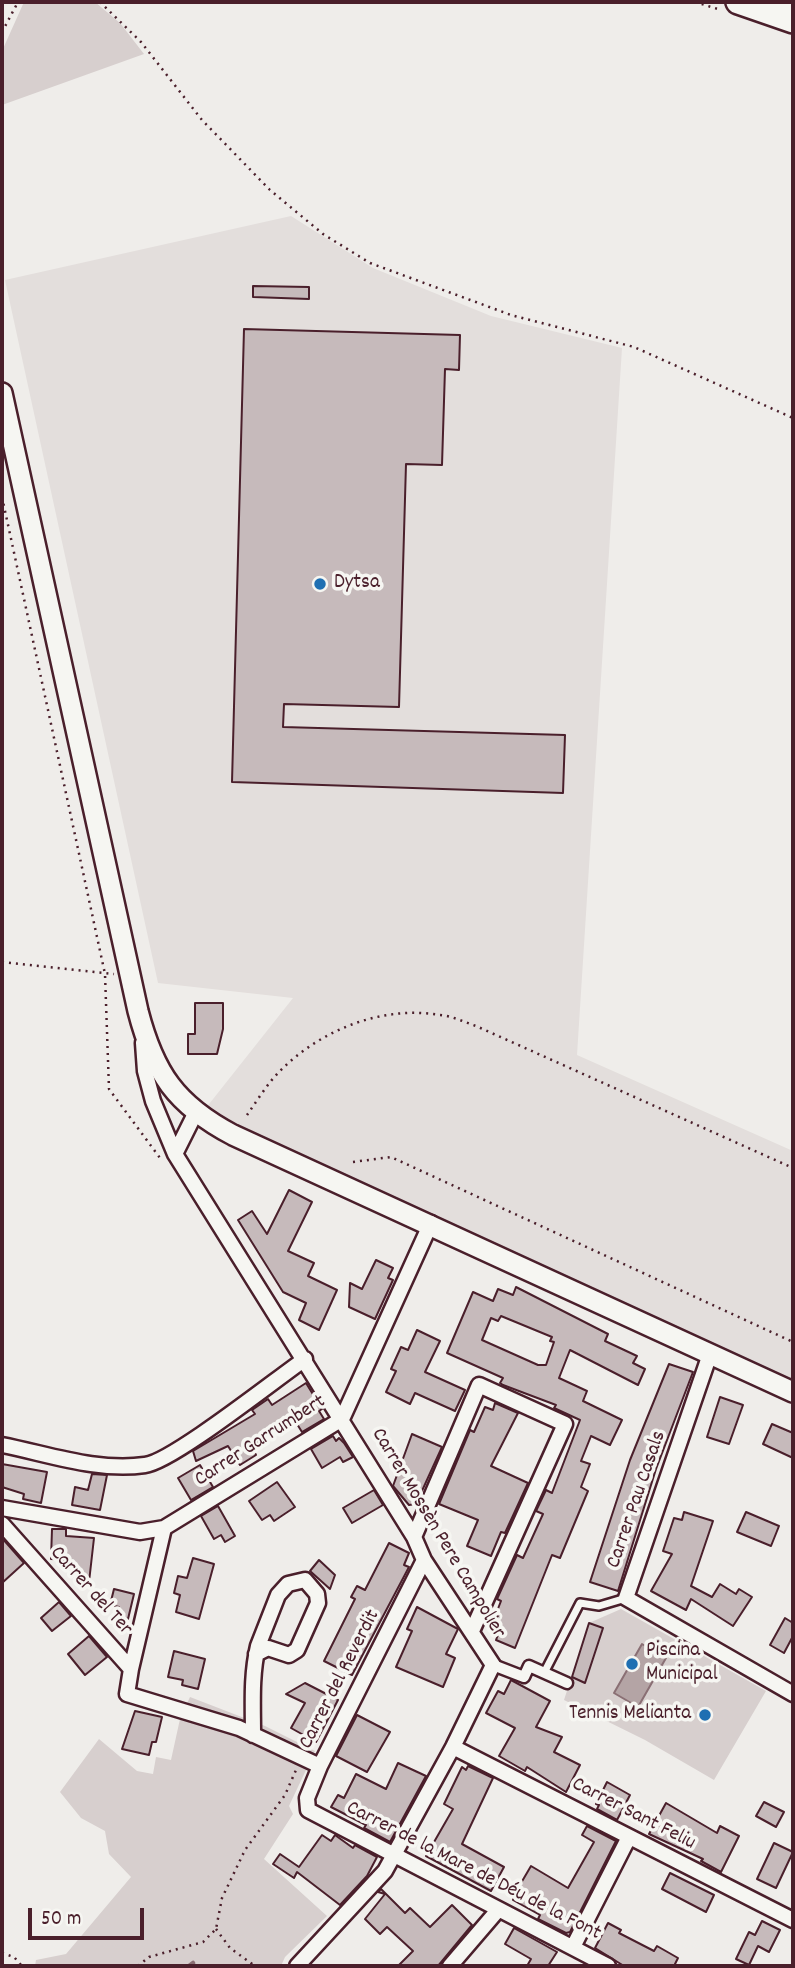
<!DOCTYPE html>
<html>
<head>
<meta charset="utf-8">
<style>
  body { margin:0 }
  #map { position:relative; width:795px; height:1968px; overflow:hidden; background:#efedea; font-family:Dekko,sans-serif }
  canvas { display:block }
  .frame { position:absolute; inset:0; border:4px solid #4a1f2b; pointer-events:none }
  .scale { position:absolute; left:28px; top:1908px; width:116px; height:32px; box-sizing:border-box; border:4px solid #4a1f2b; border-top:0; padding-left:9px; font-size:21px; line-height:24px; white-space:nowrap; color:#4a1f2b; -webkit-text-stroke:5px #f6f6f2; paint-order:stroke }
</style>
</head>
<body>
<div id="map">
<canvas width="795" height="1968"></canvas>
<div class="frame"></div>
<div class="scale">50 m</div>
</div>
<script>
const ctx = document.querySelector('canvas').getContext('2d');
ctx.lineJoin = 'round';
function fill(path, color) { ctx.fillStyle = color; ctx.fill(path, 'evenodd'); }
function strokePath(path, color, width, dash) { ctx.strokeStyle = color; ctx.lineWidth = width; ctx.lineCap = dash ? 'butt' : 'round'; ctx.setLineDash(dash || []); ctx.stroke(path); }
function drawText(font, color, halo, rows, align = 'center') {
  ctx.font = font + ' Dekko,sans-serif'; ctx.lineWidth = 7; ctx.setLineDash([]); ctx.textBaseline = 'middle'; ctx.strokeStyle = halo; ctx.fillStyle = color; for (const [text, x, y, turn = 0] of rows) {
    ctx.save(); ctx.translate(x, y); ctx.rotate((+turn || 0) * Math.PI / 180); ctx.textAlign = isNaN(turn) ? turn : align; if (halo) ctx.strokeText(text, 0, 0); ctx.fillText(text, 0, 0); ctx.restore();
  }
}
const built = new Path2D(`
  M291,216L373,268L491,316L622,348L577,1055L793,1151V1392L202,1113L293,998L158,983L5,280Z`);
const green = new Path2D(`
  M24,2H95L120,23L144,54L2,105V51Z
  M621,1609L766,1691L714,1780L645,1740L564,1700L589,1623Z
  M190,1697L265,1726L315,1751L289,1806L293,1814L264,1859L327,1916L285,1957L281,1966H35L36,1960L66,1954L131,1877L109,1854L105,1831L81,1818L60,1792L99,1739L137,1771L153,1774L156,1757L171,1760L180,1719Z`);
const water = new Path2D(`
  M642,1644L666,1658L638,1707L614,1693Z`);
const stream = new Path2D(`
  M189,1966L193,1963`);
const building = new Path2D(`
  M253,286L309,287V299L253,297Z
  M244,329L460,335L459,370L445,369L442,465L406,464L399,707L284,704L283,727L565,735L563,793L232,782Z
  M195,1003H223V1029L217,1054H188V1034H195Z
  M289,1190L312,1202L288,1251L314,1263L308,1276L337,1290L319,1330L299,1320L306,1303L283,1292L238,1220L252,1211L267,1234Z
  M376,1260L393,1268L388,1278L393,1280L375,1319L349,1307L350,1283L362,1289Z
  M516,1287L608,1334L605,1341L637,1356L633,1363L645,1369L638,1385L570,1350L559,1378L587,1391L583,1401L622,1420L610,1445L591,1436L581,1461L590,1464L581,1487L588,1491L560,1558L552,1555L515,1648L496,1640L501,1627L492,1624L501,1601L497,1599L517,1555L523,1558L543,1514L536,1511L546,1490L552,1493L580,1420L554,1408L556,1405L503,1385L500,1383L503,1378L447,1353L473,1292L493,1301L498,1289L513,1295ZM501,1316L552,1337L550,1341L554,1342L546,1365H538L482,1340L491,1318L498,1321Z
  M417,1330L440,1341L425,1372L465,1390L455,1411L415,1393L410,1404L386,1392L396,1371L391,1369L401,1347L408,1350Z
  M669,1364L693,1372L656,1469L618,1591L590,1582L630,1460Z
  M306,1383L322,1409L319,1411L324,1419L302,1432L292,1416L256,1440L260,1447L254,1451L256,1455L240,1465L228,1446L196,1461L193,1451L255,1414L252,1410L268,1399L272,1405Z
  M720,1397L743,1405L729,1444L707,1437Z
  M495,1403L518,1413L491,1466L528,1483L505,1533L501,1532L491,1556L467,1546L478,1520L439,1504L470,1430L474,1432L485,1407L493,1410Z
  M772,1424L793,1433V1458L763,1444Z
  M412,1434L442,1447L416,1504L409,1505L393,1486Z
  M333,1436L336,1441L339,1438L344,1443L353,1457L343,1462L340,1457L322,1468L311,1449Z
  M2,1464L47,1472L41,1503L23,1499L24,1494L2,1487Z
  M200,1465L213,1487L191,1500L178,1478Z
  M92,1474L107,1475L100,1510L72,1505L75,1487L88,1490Z
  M277,1482L295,1507L274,1521L270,1515L262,1520L249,1501Z
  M374,1490L383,1505L352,1523L343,1508Z
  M218,1506L235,1536L225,1542L221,1535L214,1539L201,1516Z
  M684,1512L713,1521L691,1586L712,1597L720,1584L736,1594L739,1589L752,1597L733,1626L691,1599L686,1610L651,1591L672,1554L663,1551L674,1518L682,1520Z
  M746,1512L779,1526L771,1546L737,1532Z
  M52,1529H66V1536L94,1538L89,1582L74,1581L75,1573H70L71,1560L51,1559Z
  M2,1538L24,1563L2,1583Z
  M389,1543L409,1553L404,1565L409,1567L352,1675L324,1661L355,1599L351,1597L357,1586L365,1590Z
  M193,1558L214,1564L199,1619L176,1612L180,1595L174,1593L178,1576L187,1578Z
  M319,1560L335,1575L330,1589L310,1571Z
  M114,1589L134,1594L128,1619L117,1616L119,1607L110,1605Z
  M59,1602L71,1616L52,1631L41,1618Z
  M417,1607L458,1629L446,1654L455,1658L443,1687L396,1667L412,1631L407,1629Z
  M785,1618L793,1623V1636L784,1653L770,1645Z
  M589,1623L603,1628L585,1683L572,1677Z
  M89,1636L107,1657L85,1675L68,1654Z
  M174,1651L205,1659L198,1689L182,1685L183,1680L168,1677Z
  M511,1680L550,1701L536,1727L562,1737L554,1752L580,1765L566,1792L527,1767L525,1771L499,1756L515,1728L486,1713L498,1691L504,1694Z
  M305,1683L338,1700L316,1742L291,1728L305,1703L286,1694Z
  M135,1711L162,1717L156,1742H152L149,1755L122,1749Z
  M357,1715L390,1732L367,1772L336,1756Z
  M398,1763L426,1776L390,1842L364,1828L366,1825L331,1807L338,1795L344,1798L356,1774L386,1789Z
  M468,1766L493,1778L462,1844L504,1867L491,1891L426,1856L453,1809L444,1804L462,1767L466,1770Z
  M607,1782L630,1795L617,1820L597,1809L599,1805L596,1804Z
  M764,1802L784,1812L776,1827L756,1816Z
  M666,1803L717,1833L720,1826L739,1836L721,1872L701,1861L703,1859L649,1834Z
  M587,1826L616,1841L570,1932L566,1933L538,1919L540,1915L513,1900L514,1895L531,1866L568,1888L594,1842L582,1835Z
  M322,1835L331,1841L335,1835L353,1848L355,1845L377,1857L367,1876L340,1905L297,1872L294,1878L273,1864L280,1854L299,1867Z
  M774,1843L793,1852L776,1888L757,1879Z
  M670,1873L714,1895L706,1912L662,1889Z
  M381,1889L405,1913L410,1908L430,1927L452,1905L472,1925L438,1966H398L413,1951L387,1927L380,1934L365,1919L385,1894L378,1892Z
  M762,1921L780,1930L769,1952L758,1946L749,1965L736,1959L749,1932L755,1935Z
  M608,1923L621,1930L619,1933L654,1951L657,1946L678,1958L674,1966H624L595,1948Z
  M514,1928L557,1952L548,1966H527L531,1959L505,1944Z`);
const path = new Path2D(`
  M100,2L141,42L202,120L270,190L323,234L370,263L511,315L634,347L793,418
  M695,2L721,10
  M2,32L18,2
  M2,497L105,974L109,1089L160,1158
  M2,962L114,974
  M247,1115C257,1101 267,1084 279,1072C320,1030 382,1005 440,1015C452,1016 464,1022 476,1026L793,1168
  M353,1162L391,1157L793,1342
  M216,1929L230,1948L255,1966
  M2,1953L14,1957L22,1966
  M138,1966L149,1957L203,1942L216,1929L222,1898L245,1850L285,1795L296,1770`);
const service = new Path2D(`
  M544,1673L580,1603L599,1606L626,1598`);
const pedestrian = new Path2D(`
  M493,1665L524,1677L529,1666L567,1683`);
const minor = new Path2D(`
  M143,1043L145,1071L153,1101L175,1154L414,1537L424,1560L493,1665L453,1747L385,1871L297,1966
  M175,1154L196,1112
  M710,1354L626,1598L793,1694
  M2,1445C48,1454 98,1472 145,1465C172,1462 276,1379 305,1359
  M2,1508L140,1532L164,1528L342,1419L431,1223
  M2,1524L131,1669L127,1694L239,1728L320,1766
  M414,1537L479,1385L565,1424L472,1631
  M424,1560L320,1766L307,1798L308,1810L608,1966
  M131,1669L164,1528
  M253,1735C253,1704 251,1676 258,1646L278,1595L288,1584L305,1580L317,1594L318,1603L297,1650L289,1655L268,1648L256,1654
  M453,1747L793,1920
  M573,1947L629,1837
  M450,1966L498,1910`);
const secondary = new Path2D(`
  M2,393L138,1011C154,1073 176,1105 233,1135L793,1392`);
const trunk = new Path2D(`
  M738,2L793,21
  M789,2L793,3`);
const markers = [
  [320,584,7,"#1f6fb2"],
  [632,1664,7,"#1f6fb2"],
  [705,1715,7,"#1f6fb2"]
];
const poiNames = [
  ["Dytsa",334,584],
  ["Piscina",646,1652],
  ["Municipal",646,1676],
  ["Tennis Melianta",691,1715,"right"]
];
const streetNames = [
  ["Carrer Garrumbert",261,1442,-33],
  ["Carrer Pau Casals",638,1500,-71],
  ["Carrer Mossèn Pere Campolier",437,1534,59],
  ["Carrer del Ter",90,1592,48],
  ["Carrer del Reverdit",341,1680,-63],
  ["Carrer Sant Feliu",633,1815,27],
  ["Carrer de la Mare de Déu de la Font",473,1872,27]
];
fill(built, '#e3dedc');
fill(green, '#d7cfce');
fill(water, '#b4a4a5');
strokePath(water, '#8a6f74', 2);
strokePath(stream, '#8a6f74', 4.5);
fill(building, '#c6babb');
strokePath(building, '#4a1f2b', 2);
strokePath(service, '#4a1f2b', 12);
strokePath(pedestrian, '#4a1f2b', 15);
strokePath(minor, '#4a1f2b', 19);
strokePath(secondary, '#4a1f2b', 24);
strokePath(trunk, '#4a1f2b', 28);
strokePath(path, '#4a1f2b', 2.5, [2, 5]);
strokePath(service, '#f6f6f2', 7);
strokePath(pedestrian, '#f6f6f2', 10);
strokePath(minor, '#f6f6f2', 14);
strokePath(secondary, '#f6f6f2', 19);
strokePath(trunk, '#f6f6f2', 23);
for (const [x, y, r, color] of markers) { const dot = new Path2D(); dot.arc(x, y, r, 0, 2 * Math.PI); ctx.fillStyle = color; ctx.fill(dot); strokePath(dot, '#f6f6f2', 2.5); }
drawText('21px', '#4a1f2b', '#f6f6f2', poiNames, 'left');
drawText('21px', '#4a1f2b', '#f6f6f2', streetNames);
</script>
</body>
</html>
